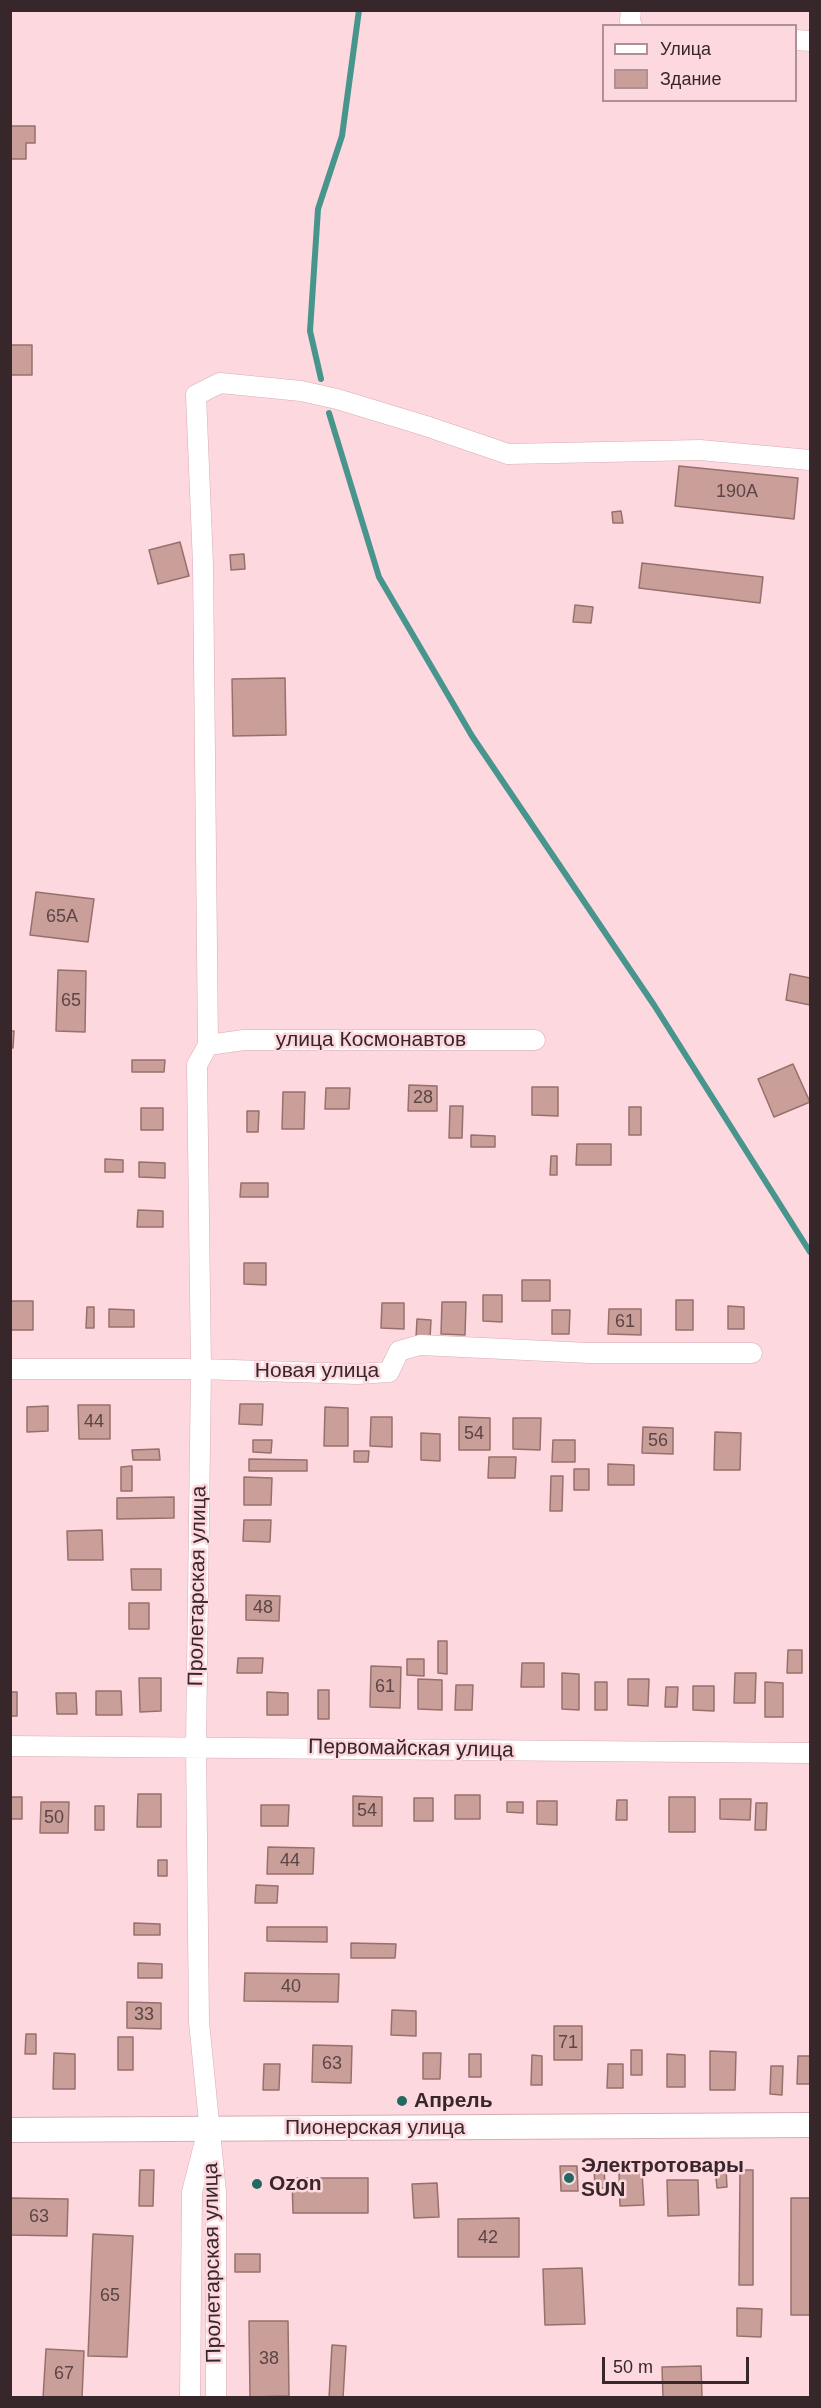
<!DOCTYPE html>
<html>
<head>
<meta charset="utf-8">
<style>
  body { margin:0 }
  #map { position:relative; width:821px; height:2408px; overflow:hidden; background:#fdd8df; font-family:Helvetica,sans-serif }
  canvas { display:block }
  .frame { position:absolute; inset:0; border:12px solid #38272a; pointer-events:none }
  .legend { position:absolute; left:602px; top:24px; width:195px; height:78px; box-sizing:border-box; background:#fdd8df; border:2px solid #ae9197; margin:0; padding:8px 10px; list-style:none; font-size:18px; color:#38272a }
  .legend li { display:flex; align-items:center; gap:12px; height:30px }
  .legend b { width:30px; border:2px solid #ae9197 }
  .scale { position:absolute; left:602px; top:2357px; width:147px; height:27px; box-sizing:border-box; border:3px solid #38272a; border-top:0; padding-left:8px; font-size:18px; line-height:21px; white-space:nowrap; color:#38272a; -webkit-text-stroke:4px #fdd8df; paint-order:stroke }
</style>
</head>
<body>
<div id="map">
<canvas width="821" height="2408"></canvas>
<div class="frame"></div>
<ul class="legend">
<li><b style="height:8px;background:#fff"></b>Улица</li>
<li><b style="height:16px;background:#ca9e99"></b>Здание</li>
</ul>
<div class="scale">50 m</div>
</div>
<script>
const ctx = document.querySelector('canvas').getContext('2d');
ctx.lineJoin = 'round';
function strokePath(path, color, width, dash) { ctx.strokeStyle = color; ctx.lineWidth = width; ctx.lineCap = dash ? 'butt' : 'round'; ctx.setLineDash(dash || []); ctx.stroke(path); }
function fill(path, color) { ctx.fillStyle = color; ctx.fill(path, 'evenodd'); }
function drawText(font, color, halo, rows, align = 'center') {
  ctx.font = font + ' Helvetica,sans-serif'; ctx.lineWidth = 5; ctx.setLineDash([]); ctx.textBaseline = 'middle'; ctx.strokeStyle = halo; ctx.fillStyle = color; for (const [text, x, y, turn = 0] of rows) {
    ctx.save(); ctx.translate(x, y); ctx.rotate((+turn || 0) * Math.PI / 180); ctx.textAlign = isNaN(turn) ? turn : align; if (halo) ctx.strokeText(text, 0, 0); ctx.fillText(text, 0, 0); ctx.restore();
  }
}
const stream = new Path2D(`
  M321,379L310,331L318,209L342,136L359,10
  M329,413L379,577L472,736L654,1005L810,1252`);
const building = new Path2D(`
  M10,126H35V143H26V159H10Z
  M10,345H32V375H10Z
  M679,466L798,478L794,519L675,506Z
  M621,511L623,523H613L612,512Z
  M180,542L189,576L158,584L149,550Z
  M244,554L245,569L231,570L230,555Z
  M642,563L763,577L760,603L639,588Z
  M575,605L593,607L591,623L573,622Z
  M285,678L286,735L233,736L232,679Z
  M36,892L94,899L88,942L30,935Z
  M58,970L86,971L85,1032L56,1031Z
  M790,974L810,978V1005L786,1000Z
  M10,1031H14L13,1048H10Z
  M132,1060H165L164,1072H132Z
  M793,1064L810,1102L774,1117L758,1079Z
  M409,1085L437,1086V1111H408Z
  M532,1087H558V1116L532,1115Z
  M326,1088H350L349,1109H325Z
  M283,1092H305L304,1129H282Z
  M450,1106H463L462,1138H449Z
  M629,1107H641V1135H629Z
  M141,1108H163V1130H141Z
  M247,1111H259L258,1132H247Z
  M471,1135L495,1136V1147H471Z
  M577,1144H611V1165H576Z
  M551,1156H557V1175H550Z
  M105,1159L123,1160V1172H105Z
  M139,1162L165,1163V1178L139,1177Z
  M241,1183H268V1197H240Z
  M138,1210L163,1211V1227H137Z
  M244,1263H266V1285L244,1284Z
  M522,1280H550V1301H522Z
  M483,1295H502V1322L483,1321Z
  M676,1300H693V1330H676Z
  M10,1301H33V1330H10Z
  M442,1302H466L465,1335L441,1334Z
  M382,1303H404V1329L381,1328Z
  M728,1306L744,1307V1329H728Z
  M87,1307H94V1328H86Z
  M109,1309L134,1310V1327H109Z
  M609,1309H641V1335L608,1334Z
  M552,1310H570L569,1334H552Z
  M417,1319L431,1320L430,1338H416Z
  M240,1404H263L262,1425L239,1424Z
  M78,1405H110V1439H79Z
  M48,1406V1431L27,1432V1407Z
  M325,1407L348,1408V1446H324Z
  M371,1417H392V1447L370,1446Z
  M459,1417L490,1418V1450H459Z
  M513,1418H541L540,1450L513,1449Z
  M643,1427L673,1428V1454L642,1453Z
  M715,1432L741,1433L740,1470H714Z
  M421,1433L440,1434V1461L421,1460Z
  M253,1440H272L271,1453L253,1452Z
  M553,1440H575V1462H552Z
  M159,1449L160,1460H133L132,1450Z
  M354,1451H369L368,1462H354Z
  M489,1457H516L515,1478H488Z
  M249,1459L307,1460V1471H249Z
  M608,1464L634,1465V1485H608Z
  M132,1466V1491H121V1467Z
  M574,1469H589V1490H574Z
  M551,1476H563L562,1511H550Z
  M244,1477L272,1478L271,1505H244Z
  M174,1497V1518L117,1519V1498Z
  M244,1520H271L270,1542L243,1541Z
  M102,1530L103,1560H68L67,1531Z
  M131,1569H161V1590H132Z
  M246,1595L280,1596L279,1621L246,1620Z
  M129,1603H149V1629H129Z
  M438,1641H447V1674L438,1673Z
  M788,1650H802V1673H787Z
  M238,1658H263L262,1673H237Z
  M407,1659H424V1676L407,1675Z
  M522,1663H544V1687H521Z
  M371,1666L401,1667L400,1708L370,1707Z
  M562,1673L579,1674V1710L562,1709Z
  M735,1673H756L755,1703H734Z
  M139,1678H161V1711L140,1712Z
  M418,1679L442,1680V1710L418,1709Z
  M628,1679H649L648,1706L628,1705Z
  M595,1682H607V1710H595Z
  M765,1682L783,1683V1717H765Z
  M456,1685H473L472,1710H455Z
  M693,1686H714V1711L693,1710Z
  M666,1687H678L677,1707H665Z
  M318,1690H329V1719H318Z
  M96,1691H121L122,1715H96Z
  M10,1692H17V1716H10Z
  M267,1692L288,1693V1715H267Z
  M56,1693H76L77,1714H57Z
  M138,1794H161V1827H137Z
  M455,1795H480V1819H455Z
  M353,1796L382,1797V1826H353Z
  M10,1797H22V1819H10Z
  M669,1797H695V1832H669Z
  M414,1798H433V1821H414Z
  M720,1799H751L750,1820L720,1819Z
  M617,1800H627V1820H616Z
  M537,1801H557V1825L537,1824Z
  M41,1802H69L68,1833H40Z
  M507,1802H523V1813L507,1812Z
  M756,1803H767L766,1830H755Z
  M261,1805H289L288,1826H261Z
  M95,1806H104V1830H95Z
  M268,1847L314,1848L313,1874H267Z
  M158,1860H167V1876H158Z
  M256,1885L278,1886L277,1903H255Z
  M134,1923L160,1924V1935H134Z
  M267,1927H327V1942L267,1941Z
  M351,1943L396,1944L395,1958H351Z
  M138,1963L162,1964V1978H138Z
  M245,1973L339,1974L338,2002L244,2001Z
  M127,2002L161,2003V2029L127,2028Z
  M392,2010L416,2011V2036L391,2035Z
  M554,2026H582V2060H554Z
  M26,2034H36V2054H25Z
  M118,2037H133V2070H118Z
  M313,2045L352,2046L351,2083L312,2082Z
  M631,2050H642V2075H631Z
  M710,2051L736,2052L735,2090H710Z
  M54,2053L75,2054V2089H53Z
  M423,2053H441L440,2079H423Z
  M469,2054H481V2077H469Z
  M667,2054L685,2055V2087H667Z
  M532,2055L542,2056V2085H531Z
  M798,2056H810V2084H797Z
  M264,2064H280L279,2090H263Z
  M608,2064H623V2088H607Z
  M771,2066H783L782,2095L770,2094Z
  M594,2164H604L605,2188L595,2189Z
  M560,2166H577L578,2191H561Z
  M726,2168L727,2187L717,2188L715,2169Z
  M140,2170H154L153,2206H139Z
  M740,2170H753V2285H739Z
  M642,2172L644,2205L620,2206L619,2173Z
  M292,2178H368V2213H293Z
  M667,2180H698L699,2215L668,2216Z
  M437,2183L439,2217L414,2218L412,2184Z
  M10,2198L68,2199L67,2236L10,2235Z
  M791,2198H810V2315H791Z
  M519,2218V2257H458V2219Z
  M93,2234L133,2236L127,2357L88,2356Z
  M235,2254H260V2272H235Z
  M582,2268L585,2324L545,2325L543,2269Z
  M737,2308L762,2309L761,2337L737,2336Z
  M249,2321H288L289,2396L250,2397Z
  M332,2345L346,2346L343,2398H329Z
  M46,2349L84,2351L82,2398H43Z
  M701,2366L702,2398H663L662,2367Z`);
const minor = new Path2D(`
  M631,10L630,21L632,26
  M796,40L810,41
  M208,1045L244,1040H535
  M10,1369H201L357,1374L389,1372L399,1351L420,1345L589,1353H752
  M10,1746L810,1753
  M190,2398L192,2192L205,2141
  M216,2398V2192L199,2022L196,1746L201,1369L197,1065L208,1045L203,564L196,395L220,383L301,391L337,399L426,426L508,454L700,450L810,460`);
const major = new Path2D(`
  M10,2130L810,2125`);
const markers = [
  [402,2101,6,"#206a63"],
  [569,2178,6,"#206a63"],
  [257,2184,6,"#206a63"]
];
const numberNames = [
  ["190А",737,492],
  ["65А",62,917],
  ["65",71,1001],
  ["28",423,1098],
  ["61",625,1322],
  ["44",94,1422],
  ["54",474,1434],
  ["56",658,1441],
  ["48",263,1608],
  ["61",385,1687],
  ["54",367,1811],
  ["50",54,1818],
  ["44",290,1861],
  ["40",291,1987],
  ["33",144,2015],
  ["71",568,2043],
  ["63",332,2064],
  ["63",39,2217],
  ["42",488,2238],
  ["65",110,2296],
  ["38",269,2359],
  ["67",64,2374]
];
const streetNames = [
  ["улица Космонавтов",371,1040],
  ["Новая улица",317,1371],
  ["Пролетарская улица",198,1586,-89],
  ["Первомайская улица",411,1749,1],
  ["Пионерская улица",375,2128],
  ["Пролетарская улица",213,2263,-91]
];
const poiNames = [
  ["Апрель",414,2101],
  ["Электротовары",581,2166],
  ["SUN",581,2190],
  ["Ozon",269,2184]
];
strokePath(stream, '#48958e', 6);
fill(building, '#ca9e99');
strokePath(building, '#98706b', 1.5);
strokePath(minor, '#d8acb4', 21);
strokePath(major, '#d8acb4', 26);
strokePath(minor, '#fff', 20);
strokePath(major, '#fff', 24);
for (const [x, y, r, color] of markers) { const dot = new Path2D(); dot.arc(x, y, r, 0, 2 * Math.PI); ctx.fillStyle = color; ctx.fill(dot); strokePath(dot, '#fdd8df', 2); }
drawText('18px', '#5c4546', null, numberNames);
drawText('21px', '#38272a', '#fdd8df', streetNames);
drawText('bold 21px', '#38272a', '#fdd8df', poiNames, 'left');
</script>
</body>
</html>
